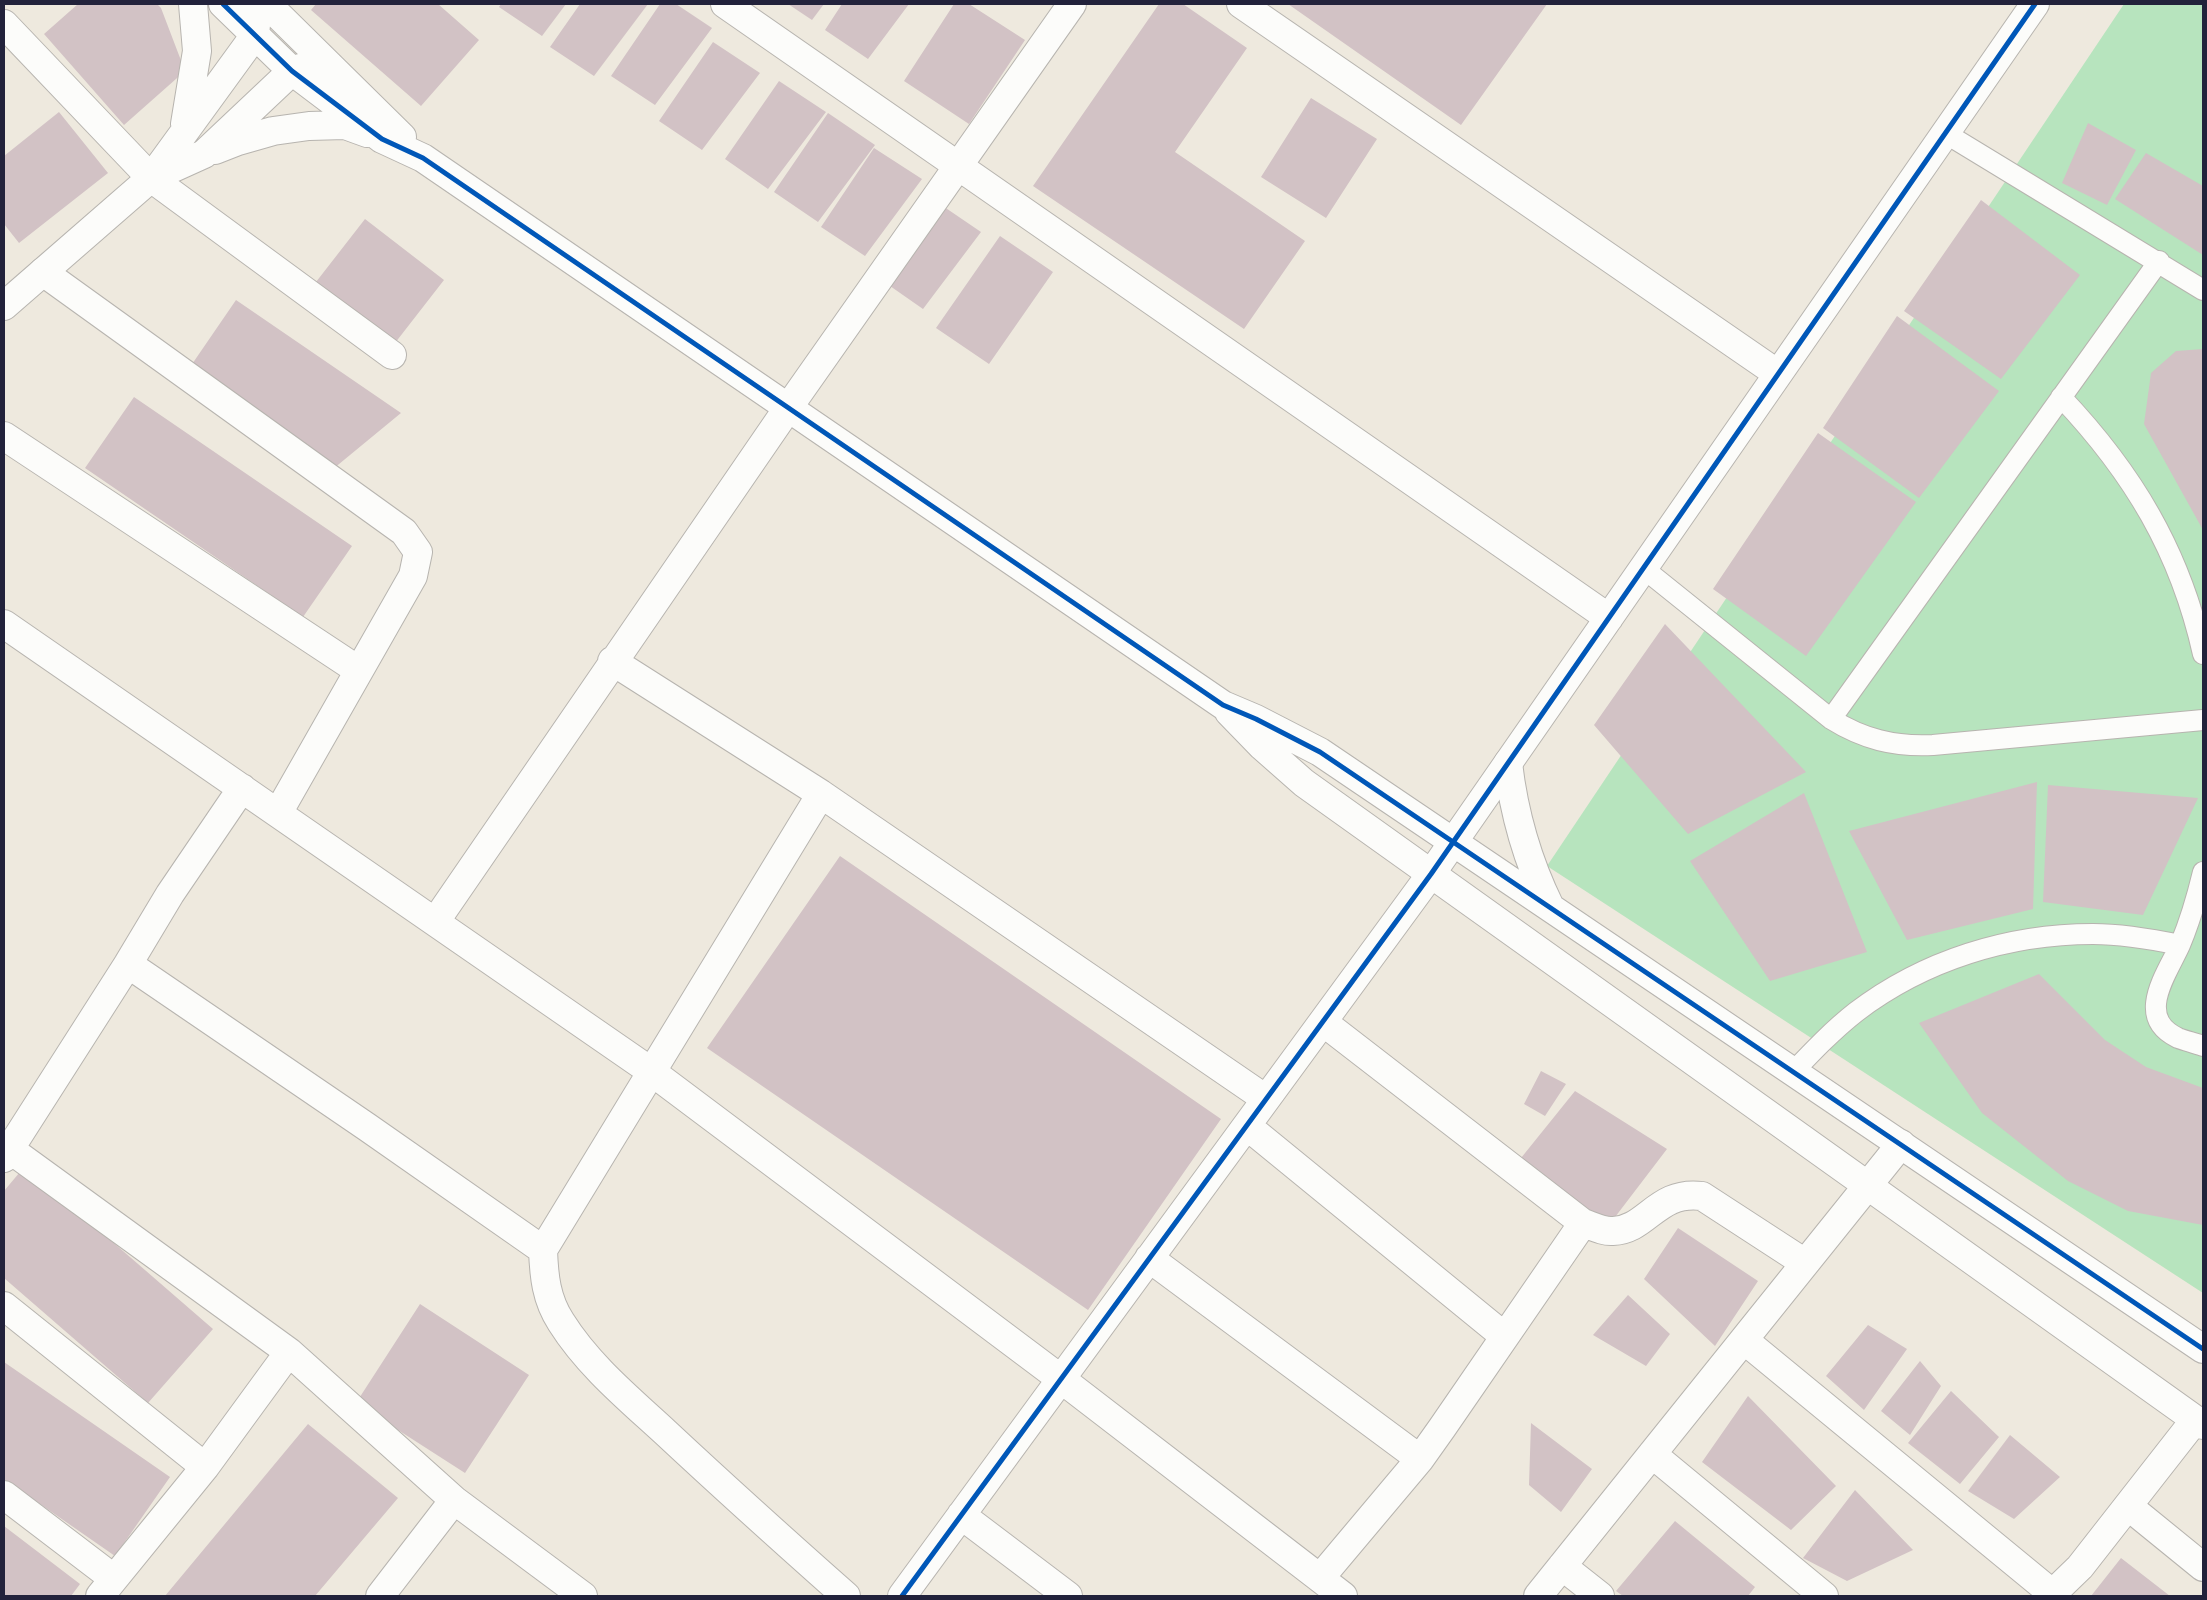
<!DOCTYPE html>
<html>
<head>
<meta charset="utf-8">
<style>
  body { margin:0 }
  #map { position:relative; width:2207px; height:1600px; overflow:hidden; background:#eee9de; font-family:Mali,sans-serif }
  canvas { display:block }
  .frame { position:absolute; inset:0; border:5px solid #22223b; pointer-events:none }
</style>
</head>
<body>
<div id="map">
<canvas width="2207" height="1600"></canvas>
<div class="frame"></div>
</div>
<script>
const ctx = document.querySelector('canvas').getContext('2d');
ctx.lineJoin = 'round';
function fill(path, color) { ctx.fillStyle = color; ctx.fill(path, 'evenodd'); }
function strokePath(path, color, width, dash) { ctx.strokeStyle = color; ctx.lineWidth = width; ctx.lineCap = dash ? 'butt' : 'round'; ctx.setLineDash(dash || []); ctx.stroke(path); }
const green = new Path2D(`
  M2124,4H2203V1293L1547,866Z`);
const building = new Path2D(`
  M78,4H157L161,8L185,71L124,125L44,34Z
  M316,4H438L479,40L421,106L311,10Z
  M501,4H566L542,36L499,7Z
  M580,4H648L594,76L550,47Z
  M660,4H676L712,28L655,105L611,76Z
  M788,4H824L812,20Z
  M842,4H909L868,59L825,30Z
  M954,4H969L1025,40L969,124L904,81Z
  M1159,4H1183L1247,48L1175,152L1305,241L1244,329L1033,186Z
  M1288,4H1547L1461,125Z
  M713,42L760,73L702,150L659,121Z
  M779,81L826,112L768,189L725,159Z
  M1311,98L1377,139L1326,218L1261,177Z
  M59,112L108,173L19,243L4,224V156Z
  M828,113L875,145L818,222L774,192Z
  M2088,123L2136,150L2107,205L2062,183Z
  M874,148L922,179L865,256L821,227Z
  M2146,153L2203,186V255L2115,199Z
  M934,200L981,232L923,309L880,279Z
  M1981,200L2080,275L2001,379L1904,311Z
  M365,219L444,280L395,343L316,282Z
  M1000,236L1053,272L989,364L936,328Z
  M236,300L401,413L333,469L188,370Z
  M1897,316L1999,391L1919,498L1823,428Z
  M2203,349V530L2144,424L2151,373L2176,351Z
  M134,397L352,546L303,617L85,468Z
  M1818,433L1916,502L1806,656L1713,589Z
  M1665,624L1806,772L1688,834L1594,725Z
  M2037,782L2033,909L1907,940L1849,831Z
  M2048,785L2198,798L2143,915L2043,902Z
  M1804,793L1867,952L1770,981L1690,861Z
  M840,856L1221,1119L1088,1310L707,1048Z
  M2039,974L2105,1040L2146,1067L2203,1088V1225L2128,1211L2068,1181L1982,1113L1919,1023Z
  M1541,1071L1566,1084L1545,1116L1524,1104Z
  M1575,1091L1667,1149L1609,1225L1521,1158Z
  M25,1166L213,1329L148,1403L4,1278V1191Z
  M1678,1228L1758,1281L1715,1346L1644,1279Z
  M1628,1295L1670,1334L1646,1366L1593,1335Z
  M420,1304L529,1375L465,1473L356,1403Z
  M1868,1325L1907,1349L1864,1410L1826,1376Z
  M1920,1361L1941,1386L1910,1435L1881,1411Z
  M4,1362L170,1477L115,1556L4,1479Z
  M1951,1391L1999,1437L1960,1484L1908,1443Z
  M1748,1396L1836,1486L1791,1530L1702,1462Z
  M1531,1423L1592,1469L1561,1512L1529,1485Z
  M308,1424L398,1498L315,1596H165Z
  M2010,1435L2060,1477L2014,1519L1968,1491Z
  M1855,1490L1913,1550L1847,1581L1803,1558Z
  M1675,1521L1755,1587L1748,1596H1623L1616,1591Z
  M4,1526L80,1584L71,1596H4Z
  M2121,1558L2170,1596H2091Z`);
const service = new Path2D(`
  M1945,133L2203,290
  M2061,397C2133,473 2180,551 2203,654
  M1643,568L1831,719C1863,739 1894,747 1933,745L2203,720
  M1831,719L2159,261
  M2203,872C2197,897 2190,921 2180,945C2167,974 2134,1017 2178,1038C2186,1041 2195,1043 2203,1046
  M1793,1072C1813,1051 1833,1030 1856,1012C1924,960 2009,934 2093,934C2123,934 2151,939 2180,945`);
const minor = new Path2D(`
  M725,4L1609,618
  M1241,4L1778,374
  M4,24L151,178L392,355
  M43,272L404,532L418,552L413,576L278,813
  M4,436L358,670
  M4,624L652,1072L1061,1379L1343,1596
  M612,661L821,794L1266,1099
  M435,922L788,408L1072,4
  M128,964L367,1127L543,1250C544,1276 546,1299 561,1322C588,1365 628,1398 665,1432C725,1488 785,1542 846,1596
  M1323,1022L1583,1223
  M1247,1126L1504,1336
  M4,1145L289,1352L454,1500L583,1596
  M4,1158L128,964L170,894L242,788
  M543,1250L821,794
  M1149,1258L1420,1459
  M4,1306L205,1467
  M1744,1340L2053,1594
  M1652,1454L1824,1596
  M4,1495L113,1578
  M2128,1506L2203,1567
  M961,1515L1068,1596
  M1562,1566L1600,1596
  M1320,1578L1420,1459L1442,1428L1583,1223C1592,1226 1604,1232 1613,1231C1647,1230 1657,1190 1702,1196L1805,1263
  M100,1596L205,1467L289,1352
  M380,1596L454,1500
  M902,1596L1431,874L2035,4
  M1538,1596L1901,1144
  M2050,1596L2080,1567L2195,1420`);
const tertiary = new Path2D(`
  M223,4L292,71L382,139L423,158L1223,705L1256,719L1320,752L2203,1349
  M267,4L402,137
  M185,124L197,51L193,4
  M215,150L238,141L273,131L309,126L345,125L367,133
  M151,178L204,154L292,71L309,65
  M4,306L151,178L255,35L258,4
  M1229,712L1262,746L1304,783L2203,1425
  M1508,763C1514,815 1527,860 1550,907`);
const cycleway = new Path2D(`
  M223,4L292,71L382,139L423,158L1223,705L1256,719L1320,752L2203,1349
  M902,1596L1431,874L2035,4`);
fill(green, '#b7e4be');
fill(building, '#d2c2c5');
strokePath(service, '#b7b4af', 22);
strokePath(minor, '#b7b4af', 30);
strokePath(tertiary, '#b7b4af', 30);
strokePath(service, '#fcfcfa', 20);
strokePath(minor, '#fcfcfa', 28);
strokePath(tertiary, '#fcfcfa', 28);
strokePath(cycleway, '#0057b8', 5);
</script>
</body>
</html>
